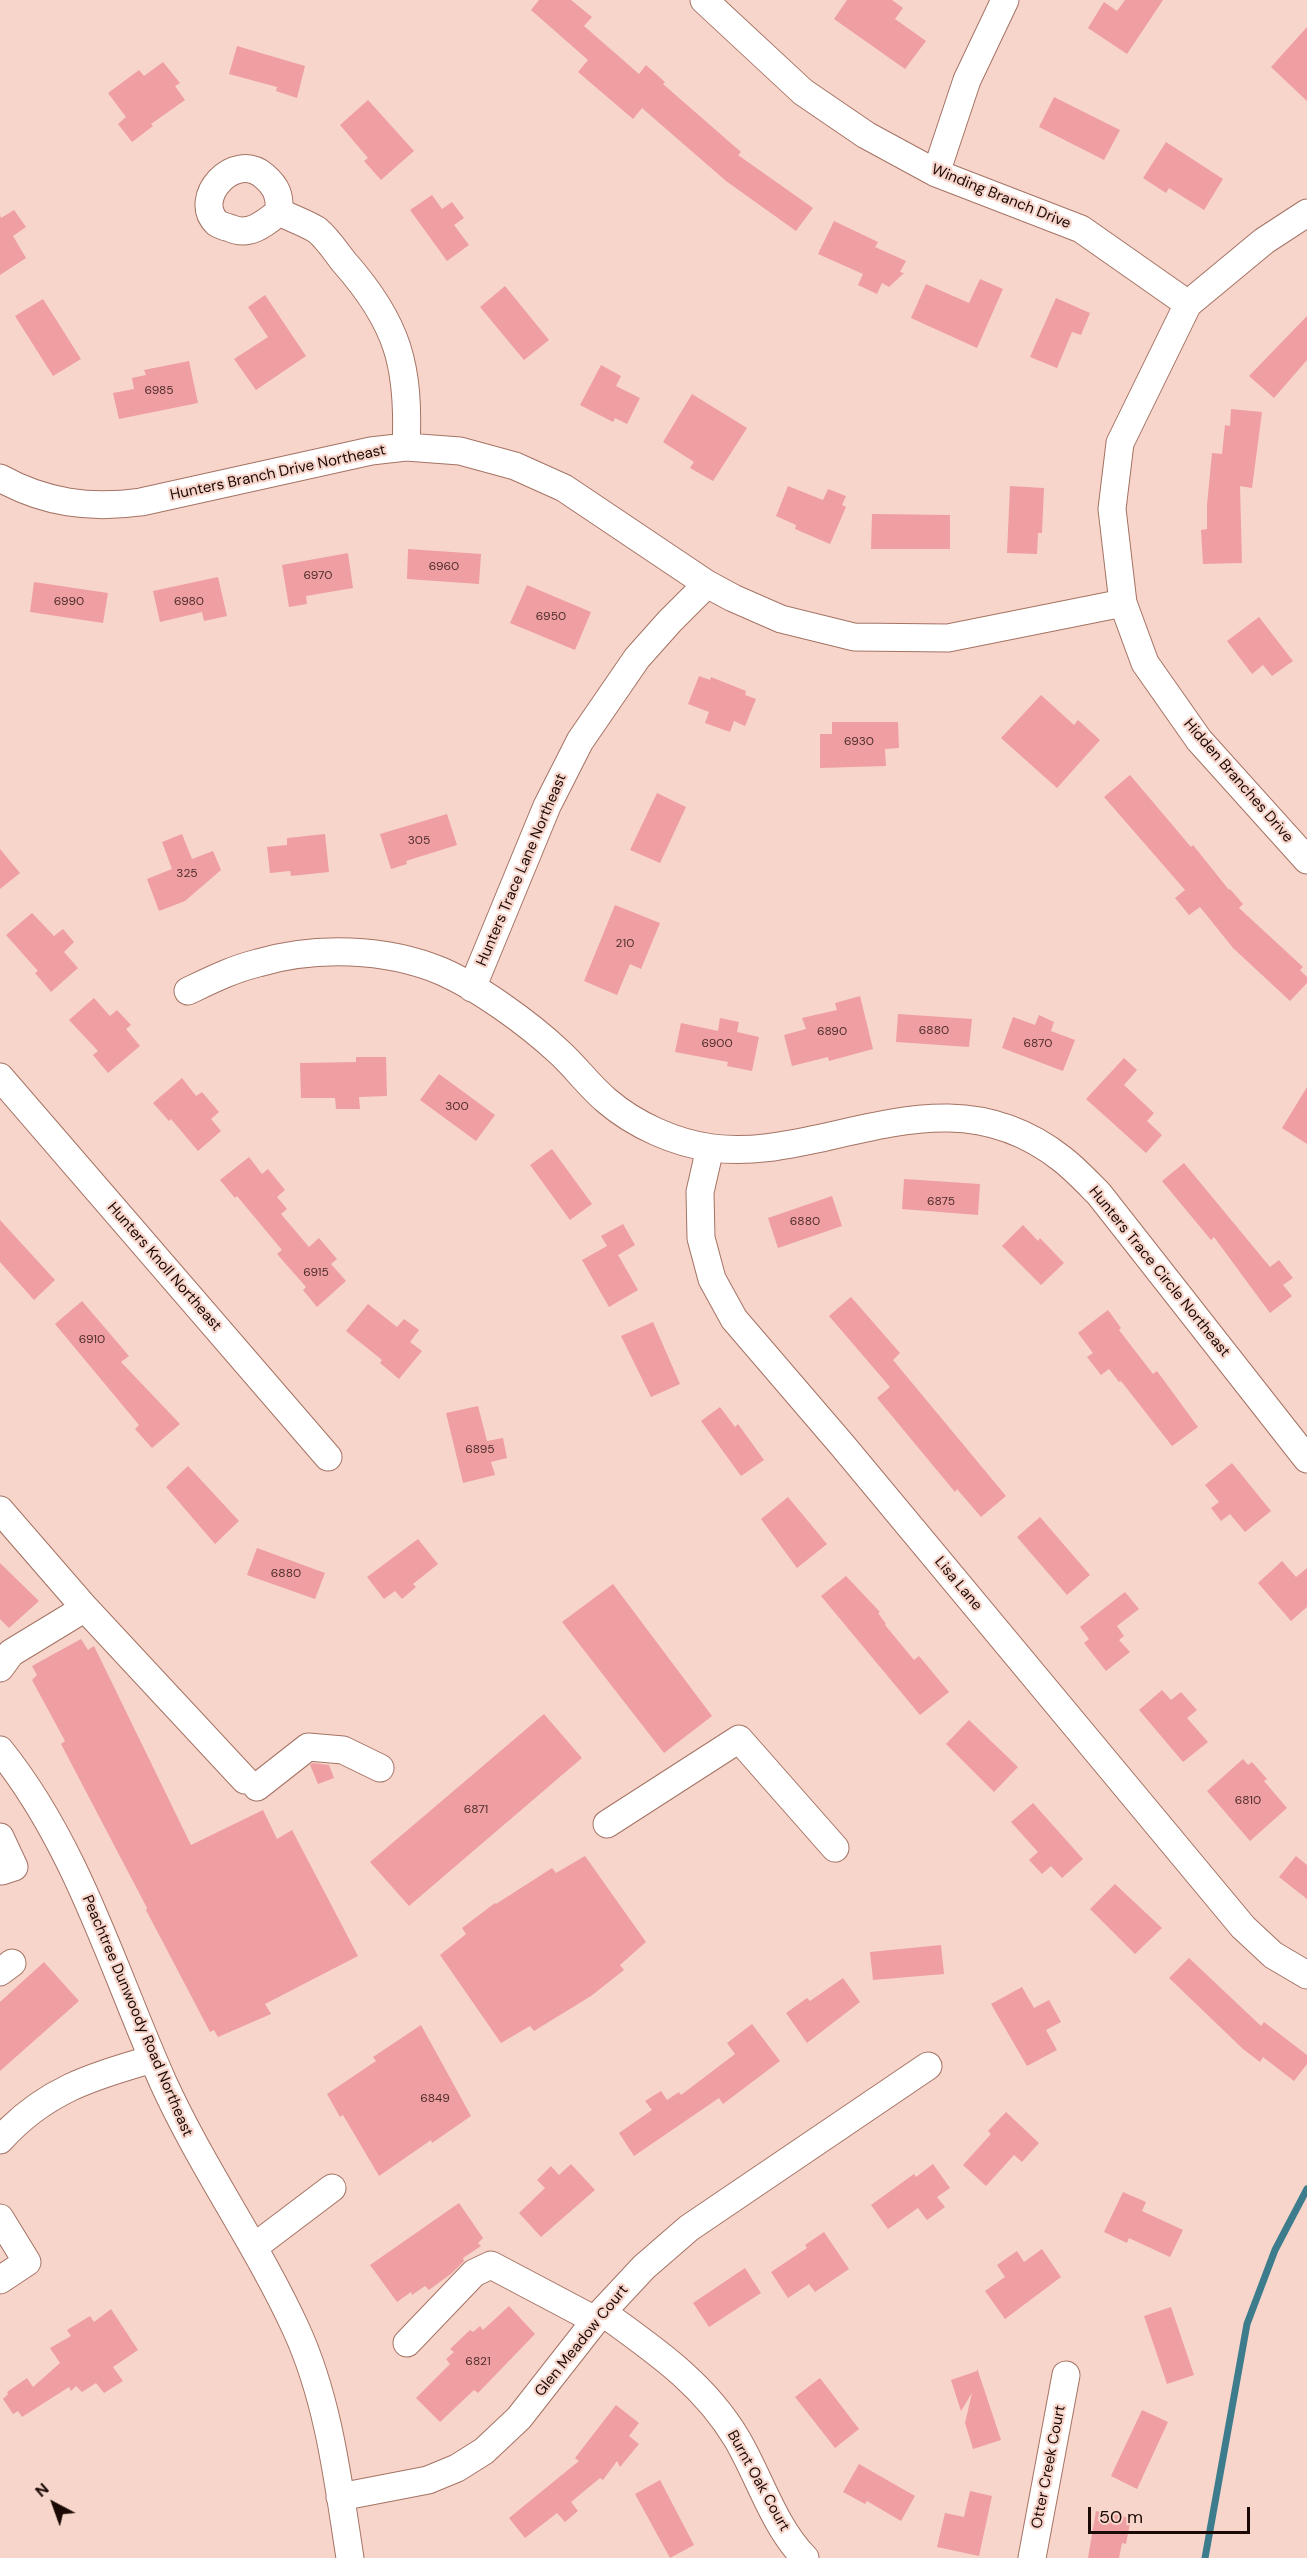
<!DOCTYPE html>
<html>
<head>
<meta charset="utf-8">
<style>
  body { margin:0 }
  #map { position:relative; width:1307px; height:2558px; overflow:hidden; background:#f7d5cb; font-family:"DM Sans",sans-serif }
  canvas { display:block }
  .north { position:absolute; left:24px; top:2474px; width:60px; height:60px; -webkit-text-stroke:4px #f7d5cb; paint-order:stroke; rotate:319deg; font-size:16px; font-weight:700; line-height:24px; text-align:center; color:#1b0905 }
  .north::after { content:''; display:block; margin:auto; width:21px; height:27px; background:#1b0905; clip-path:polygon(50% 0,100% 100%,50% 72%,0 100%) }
  .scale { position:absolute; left:1088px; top:2507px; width:162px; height:27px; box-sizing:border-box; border:3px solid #1b0905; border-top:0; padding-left:8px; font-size:18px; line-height:21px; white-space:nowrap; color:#1b0905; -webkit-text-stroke:4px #f7d5cb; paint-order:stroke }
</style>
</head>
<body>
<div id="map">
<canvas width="1307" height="2558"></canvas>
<div class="north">N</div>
<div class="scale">50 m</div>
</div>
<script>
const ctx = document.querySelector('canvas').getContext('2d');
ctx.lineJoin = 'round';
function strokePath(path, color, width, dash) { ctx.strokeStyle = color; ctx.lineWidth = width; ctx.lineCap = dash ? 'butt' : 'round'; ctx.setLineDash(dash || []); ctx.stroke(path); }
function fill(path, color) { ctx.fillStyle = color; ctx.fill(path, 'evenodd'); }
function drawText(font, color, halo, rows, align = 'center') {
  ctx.font = font + ' "DM Sans",sans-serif'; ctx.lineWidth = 4.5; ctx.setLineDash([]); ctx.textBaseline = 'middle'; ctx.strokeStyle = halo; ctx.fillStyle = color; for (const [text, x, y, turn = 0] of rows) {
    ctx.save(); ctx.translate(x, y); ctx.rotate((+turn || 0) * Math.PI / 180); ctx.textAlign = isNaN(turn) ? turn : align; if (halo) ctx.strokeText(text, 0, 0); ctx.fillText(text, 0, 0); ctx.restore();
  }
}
const stream = new Path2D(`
  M1205,2558L1247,2324L1275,2250L1307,2189`);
const building = new Path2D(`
  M539,0H571L592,17L584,26L639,74L646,65L665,82L663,84L741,152L738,155L813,208L796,231L726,181L642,108L633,119L578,72L588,60L531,10Z
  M847,0H892L903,8L895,19L926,41L905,69L834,19Z
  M1125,0H1163L1127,54L1088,28L1104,2L1117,11Z
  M1307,27V101L1271,67Z
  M237,46L305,66L297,98L276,91L277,87L229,74Z
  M163,62L180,83L175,86L185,100L151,124L153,126L132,142L118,124L126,117L108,93L139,70L144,76Z
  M1054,97L1120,130L1104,160L1039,127Z
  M368,100L414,151L381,180L364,161L368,158L340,125Z
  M1166,142L1223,179L1204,210L1169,188L1166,193L1143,178Z
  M432,195L442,209L452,202L464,218L454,225L469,245L447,261L410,210Z
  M14,210L26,227L13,236L26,258L0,275V215L1,218Z
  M834,221L878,242L875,247L906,261L900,272L904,273L889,287L882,283L877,294L858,285L863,274L818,254Z
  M980,279L1003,289L977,348L911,318L926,284L969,303Z
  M505,286L549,340L524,360L480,307Z
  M265,295L306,356L256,390L234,359L268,337L248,307Z
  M1056,298L1090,313L1081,335L1072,332L1057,368L1030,357Z
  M43,299L81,359L53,376L15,316Z
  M1307,316V360L1274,398L1249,376Z
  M189,361L198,403L119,419L113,393L134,389L132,378L146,375L144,370Z
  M601,365L621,376L616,386L640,398L627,424L615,418L613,422L580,405Z
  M692,394L747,428L713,481L690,468L694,462L663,442Z
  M1231,409L1262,412L1252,488L1240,486L1242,563L1203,564L1201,530L1207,529V505L1212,453L1222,454L1225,425L1230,426Z
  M788,486L823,500L828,489L846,496L842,505L846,507L830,544L795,529L796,525L776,516Z
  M1010,486L1044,488L1042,533H1038L1037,554L1007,553Z
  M872,514L950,515V549H871Z
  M408,549L481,554L479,584L407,579Z
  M348,553L353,588L306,596L307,604L289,607L282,565Z
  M218,577L227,616L204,621L202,612L160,622L153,591Z
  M34,582L108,593L103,623L30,612Z
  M527,585L591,612L575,650L510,623Z
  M1259,617L1293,661L1272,676L1263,665L1252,674L1227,641Z
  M699,676L710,680L711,677L746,691L745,695L756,699L745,726L734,721L730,732L705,723L709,712L688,704Z
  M1041,695L1074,725L1078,720L1100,740L1057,788L1001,738Z
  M832,722H898L899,748L885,749L886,766L820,768V734H832Z
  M1130,775L1191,847L1193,845L1229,890L1230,889L1243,904L1239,908L1303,967L1300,970L1307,977V983L1290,1001L1233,948L1200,907L1189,915L1175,898L1185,890L1104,797Z
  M657,793L686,807L660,863L630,850Z
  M447,814L457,845L406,861L407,864L391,869L380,834Z
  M182,834L192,859L213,851L221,870L185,901L159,911L147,879L172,869L162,842Z
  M325,834L329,872L291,876L290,871L270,873L267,847L287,845V838Z
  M0,849L20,873L0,889Z
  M615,905L660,923L641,969L630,964L617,995L584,981Z
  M32,913L54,936L63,929L74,942L64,952L78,968L51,992L35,973L38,971L6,935Z
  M860,996L873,1049L829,1061L828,1057L792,1066L784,1035L806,1029L802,1018L837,1010L835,1003Z
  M94,998L110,1016L117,1010L131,1025L126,1029L140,1046L108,1073L93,1055L98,1051L69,1020Z
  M898,1014L972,1019L969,1047L896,1042Z
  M1039,1015L1054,1022L1051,1031L1075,1040L1063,1071L1002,1048L1013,1017L1035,1025Z
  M720,1018L739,1022L737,1032L759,1037L752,1071L727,1066L728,1062L675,1052L681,1023L718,1031Z
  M356,1057H386L387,1096L359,1097L360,1109H336L335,1098H301L300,1063L356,1062Z
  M1124,1058L1137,1070L1124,1085L1154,1113L1147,1121L1162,1135L1146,1153L1086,1099Z
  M439,1074L495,1115L476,1141L420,1100Z
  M182,1078L196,1096L202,1092L219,1112L211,1119L221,1131L198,1151L171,1119L169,1121L153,1103Z
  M1307,1087V1144L1282,1128Z
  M552,1149L592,1204L570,1220L530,1165Z
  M249,1157L262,1174L268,1169L285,1190L277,1197L287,1209L281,1214L309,1247L319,1238L337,1259L331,1264L346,1281L317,1307L303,1290L306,1287L277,1254L282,1250L237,1196L235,1198L220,1180Z
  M1184,1163L1270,1267L1279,1260L1293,1278L1283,1285L1292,1296L1270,1313L1214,1237L1211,1240L1162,1181Z
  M904,1179L980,1184L978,1215L902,1209Z
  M832,1196L842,1226L778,1248L768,1218Z
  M0,1220L55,1280L34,1300L0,1262Z
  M623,1224L635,1245L618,1255L638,1290L609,1307L582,1260L607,1246L601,1236Z
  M1023,1225L1038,1241L1040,1238L1064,1263L1041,1285L1002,1246Z
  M851,1297L900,1353L893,1360L1006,1496L981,1517L957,1489L955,1492L877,1398L890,1387L829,1316Z
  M82,1301L129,1356L121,1362L180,1424L152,1448L135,1429L139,1425L55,1324Z
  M368,1304L397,1327L404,1319L419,1330L410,1342L422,1351L399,1379L380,1363L382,1360L346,1331Z
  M1108,1310L1121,1328L1119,1330L1153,1374L1157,1371L1198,1427L1172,1446L1121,1381L1119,1382L1109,1369L1101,1375L1087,1357L1093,1353L1078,1333Z
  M653,1322L680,1384L651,1397L621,1336Z
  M478,1406L487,1441L503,1438L507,1458L491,1462L495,1475L463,1483L446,1413Z
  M720,1407L735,1427L738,1424L764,1460L741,1476L701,1421Z
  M1232,1463L1271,1511L1245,1532L1230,1514L1221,1521L1211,1508L1219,1502L1205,1485Z
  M188,1466L239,1521L215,1544L166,1487Z
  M788,1497L827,1544L797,1568L761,1519Z
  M1040,1517L1090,1575L1067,1595L1017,1537Z
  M418,1539L438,1564L413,1584L416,1587L402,1599L395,1591L384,1599L367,1577Z
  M257,1548L325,1573L315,1599L247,1575Z
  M1282,1561L1296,1577L1307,1568V1607L1291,1621L1258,1583Z
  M0,1563L39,1601L9,1628L0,1619Z
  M846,1576L880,1612L878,1613L886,1624L885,1625L914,1660L919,1656L949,1692L920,1715L821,1596Z
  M613,1584L712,1716L664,1753L562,1622Z
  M1125,1592L1139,1609L1117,1626L1124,1636L1119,1640L1130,1652L1106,1671L1084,1643L1089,1639L1080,1627Z
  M81,1639L88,1650L94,1646L191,1845L263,1810L277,1839L292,1830L358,1956L265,2004L271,2014L218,2037L214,2030L210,2032L146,1910L147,1908L61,1744L65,1741L32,1680L37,1675L32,1666Z
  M1162,1690L1171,1700L1181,1692L1197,1710L1187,1718L1208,1742L1183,1762L1139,1710Z
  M544,1714L582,1758L409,1906L370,1862Z
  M969,1720L1018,1767L994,1792L946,1744Z
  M1243,1759L1248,1765L1252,1762L1267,1779L1264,1781L1287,1808L1250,1841L1207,1791Z
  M313,1763L329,1765L334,1778L318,1784L310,1765Z
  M1033,1803L1083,1859L1062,1878L1051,1866L1042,1874L1029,1860L1038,1852L1011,1822Z
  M585,1856L646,1942L620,1965L624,1970L591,1996L534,2031L530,2026L501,2043L440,1955L466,1934L462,1928L495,1903L496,1904L552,1868L556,1873Z
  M1296,1856L1307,1865V1899L1279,1877Z
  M1115,1884L1162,1928L1135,1954L1090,1909Z
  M941,1945L944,1974L873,1980L870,1952Z
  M1189,1958L1261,2026L1264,2022L1307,2055V2064L1294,2081L1263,2057L1260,2062L1243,2049L1169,1978Z
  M44,1962L79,2001L0,2071V2002Z
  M843,1978L860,2002L807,2043L786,2013L807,1998L810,2001Z
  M1022,1987L1034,2008L1049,2000L1061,2022L1046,2030L1057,2050L1027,2066L991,2004Z
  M752,2024L780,2061L723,2104L719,2098L634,2156L619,2133L652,2110L645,2101L661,2091L667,2100L679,2092L681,2095L735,2054L727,2043Z
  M421,2025L471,2116L432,2143L431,2140L379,2176L343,2115L340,2117L327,2094L376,2061L373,2057Z
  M1006,2112L1039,2143L1022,2162L1014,2155L986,2186L963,2165L991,2134L988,2131Z
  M571,2164L595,2190L541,2237L519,2213L545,2188L537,2180L551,2166L559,2175Z
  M933,2164L950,2188L937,2197L945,2207L927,2220L918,2208L888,2229L871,2205L914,2174L916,2177Z
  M1123,2192L1146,2202L1142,2211L1183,2230L1170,2257L1129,2238L1127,2243L1104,2232Z
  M459,2203L483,2238L478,2243L481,2246L463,2258L464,2261L452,2273L429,2290L425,2286L412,2295L411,2292L397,2302L370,2265Z
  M824,2232L849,2269L815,2292L809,2284L788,2298L771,2272L807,2248L805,2245Z
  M1042,2249L1061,2277L1005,2319L985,2291L1005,2277L997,2265L1017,2251L1024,2262Z
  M745,2268L761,2293L709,2327L693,2303Z
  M509,2306L535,2334L478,2393L474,2390L440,2422L416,2398L450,2364L446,2359L454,2352L450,2349L470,2330L473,2332L480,2326L483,2330Z
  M1171,2307L1194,2375L1167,2384L1144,2316Z
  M111,2309L138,2350L113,2367L123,2381L104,2393L96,2383L82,2392L76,2386L71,2391L69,2387L22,2417L18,2411L13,2414L3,2399L8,2394L7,2392L27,2378L33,2387L60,2363L50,2348L71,2336L67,2330L90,2316L94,2322Z
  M977,2368L1001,2440L973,2449L965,2423L972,2393L961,2411L951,2380L977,2371Z
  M820,2378L859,2429L835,2448L795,2397Z
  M616,2405L639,2423L629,2436L639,2444L620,2467L617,2461L603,2480L600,2478L571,2502L578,2511L565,2522L557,2513L525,2538L509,2518L579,2461L575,2458Z
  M1142,2410L1168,2422L1137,2489L1111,2476Z
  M859,2464L915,2496L901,2521L867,2501L865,2504L843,2492Z
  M660,2480L694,2545L670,2558L635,2494Z
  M970,2491L992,2496L979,2556L937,2547L945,2513L964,2517Z
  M1096,2511L1131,2518L1126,2544L1122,2543L1119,2558H1088Z`);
const minor = new Path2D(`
  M704,0L803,92L866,135L936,173L1081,229L1188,304
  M936,173L967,80L1005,0
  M279,212C280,196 277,187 264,176C234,150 191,199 217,223C220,225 226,227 230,228C249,237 264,224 279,212C291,218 306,223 317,230C327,238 336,252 344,262C398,323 410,366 406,447
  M1307,213L1264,241L1188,304L1120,443L1112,509L1123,603L1145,663L1199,740L1307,860
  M0,478C45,503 90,509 141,502L371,451L406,447L460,451L515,466L564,488L707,584L733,598L781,619L854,637L948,638L1123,603
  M472,988L547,806L580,741L637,658L670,621L707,584
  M188,991C211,980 233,969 258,963C315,946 386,948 441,971C478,987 528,1023 558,1051C575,1066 589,1086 607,1101C635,1125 675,1143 712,1148C752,1153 788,1145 826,1137C912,1117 986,1099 1062,1159C1075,1169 1087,1182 1099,1194L1307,1459
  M0,1077L328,1457
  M710,1148L700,1192L701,1238L712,1279L734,1319L843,1446L1243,1927L1273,1955L1307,1975
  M0,1510L85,1608L11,1653L0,1668
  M85,1608L245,1780
  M0,1750C78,1847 113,1970 163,2082C202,2168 257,2244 296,2329C329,2401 338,2481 350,2558
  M257,1787L308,1747L343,1750L380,1768
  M607,1824L739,1739L835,1848
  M0,1837L14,1867L2,1871
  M0,1972L12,1963
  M0,2140C44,2091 92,2076 153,2059
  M0,2218L27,2262L0,2280
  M254,2247L332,2188
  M602,2312C653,2349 704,2383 737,2439C760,2478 773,2525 805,2558
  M407,2343L474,2273L491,2265L595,2320
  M340,2497L428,2480L457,2468L484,2451L519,2418L602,2312L644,2267L689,2228L928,2066
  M1032,2558L1066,2375`);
const numberNames = [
  ["6985",159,391],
  ["6960",444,567],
  ["6970",318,576],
  ["6990",69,602],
  ["6980",189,602],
  ["6950",551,617],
  ["6930",859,742],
  ["305",419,841],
  ["325",187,874],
  ["210",625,944],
  ["6880",934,1031],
  ["6890",832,1032],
  ["6900",717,1044],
  ["6870",1038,1044],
  ["300",457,1107],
  ["6875",941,1202],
  ["6880",805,1222],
  ["6915",316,1273],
  ["6910",92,1340],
  ["6895",480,1450],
  ["6880",286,1574],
  ["6810",1248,1801],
  ["6871",476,1810],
  ["6849",435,2099],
  ["6821",478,2362]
];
const streetNames = [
  ["Winding Branch Drive",1001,197,22],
  ["Hunters Branch Drive Northeast",278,473,-12],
  ["Hidden Branches Drive",1238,781,49],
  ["Hunters Trace Lane Northeast",522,870,-67],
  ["Hunters Knoll Northeast",164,1267,49],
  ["Hunters Trace Circle Northeast",1159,1272,51],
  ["Lisa Lane",958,1584,50],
  ["Peachtree Dunwoody Road Northeast",137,2016,67],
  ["Glen Meadow Court",582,2341,-51],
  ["Otter Creek Court",1049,2467,-79],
  ["Burnt Oak Court",758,2481,61]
];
strokePath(stream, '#3d7c8c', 7);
fill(building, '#ef9ea2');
strokePath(minor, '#a57364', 29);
strokePath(minor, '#fff', 27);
drawText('12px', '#502e2c', null, numberNames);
drawText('15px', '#1b0905', '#f7d5cb', streetNames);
</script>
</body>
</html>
